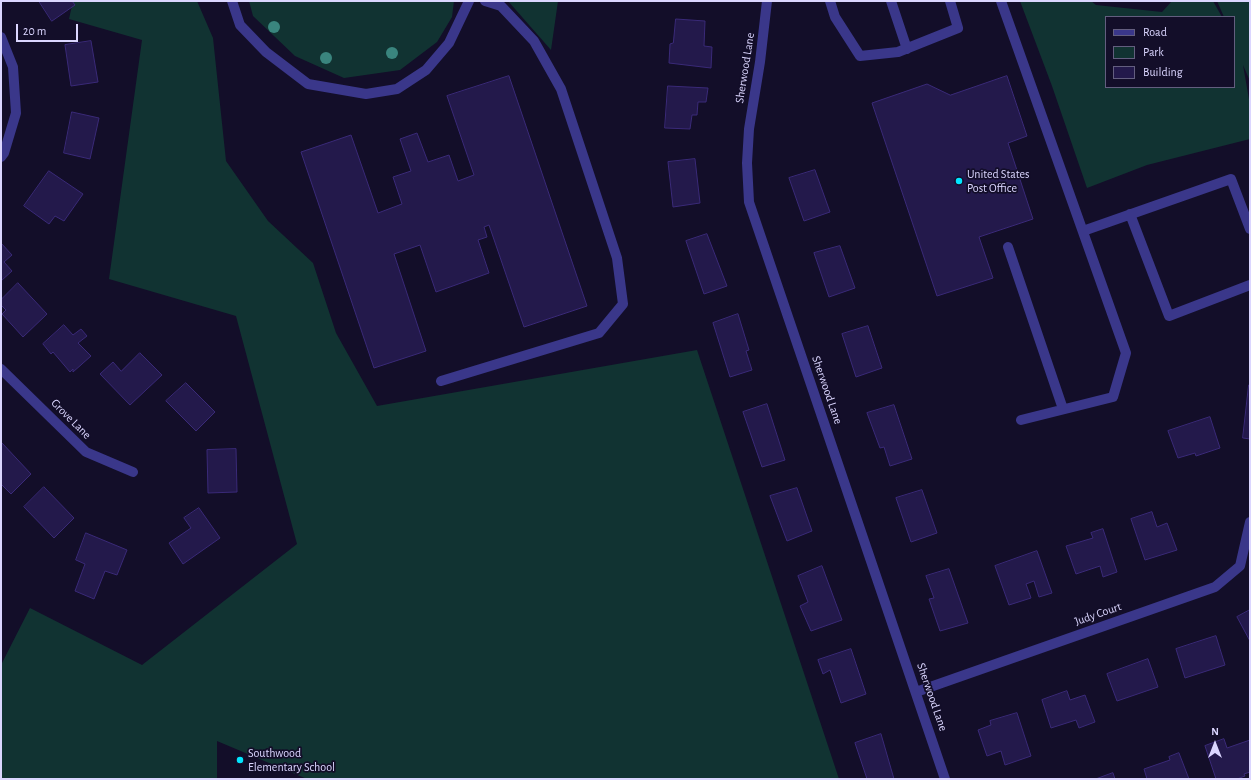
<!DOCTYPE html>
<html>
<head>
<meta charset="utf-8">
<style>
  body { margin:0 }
  #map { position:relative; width:1251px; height:780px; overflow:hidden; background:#130e29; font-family:"Alegreya Sans",sans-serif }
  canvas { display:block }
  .frame { position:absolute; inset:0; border:2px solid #dbd6ff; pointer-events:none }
  .legend { position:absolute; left:1105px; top:16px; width:130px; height:72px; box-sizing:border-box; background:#130e29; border:1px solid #635e7f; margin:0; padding:5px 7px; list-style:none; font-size:12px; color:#dbd6ff }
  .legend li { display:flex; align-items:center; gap:8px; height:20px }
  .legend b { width:20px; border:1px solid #635e7f }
  .north { position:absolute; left:1195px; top:724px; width:40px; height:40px; -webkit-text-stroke:3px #130e29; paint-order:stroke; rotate:0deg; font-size:11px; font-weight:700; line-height:16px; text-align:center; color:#dbd6ff }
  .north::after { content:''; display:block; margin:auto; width:14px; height:18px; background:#dbd6ff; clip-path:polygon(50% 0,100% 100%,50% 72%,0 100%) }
  .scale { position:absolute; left:16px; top:24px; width:62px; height:18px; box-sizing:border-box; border:2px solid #dbd6ff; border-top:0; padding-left:5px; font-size:12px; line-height:14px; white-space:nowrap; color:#dbd6ff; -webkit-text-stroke:3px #130e29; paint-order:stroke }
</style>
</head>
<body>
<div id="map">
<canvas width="1251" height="780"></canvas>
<div class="frame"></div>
<ul class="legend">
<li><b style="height:5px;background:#3a378a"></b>Road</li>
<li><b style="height:11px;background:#113332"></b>Park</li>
<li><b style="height:11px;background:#23194b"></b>Building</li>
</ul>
<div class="north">N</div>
<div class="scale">20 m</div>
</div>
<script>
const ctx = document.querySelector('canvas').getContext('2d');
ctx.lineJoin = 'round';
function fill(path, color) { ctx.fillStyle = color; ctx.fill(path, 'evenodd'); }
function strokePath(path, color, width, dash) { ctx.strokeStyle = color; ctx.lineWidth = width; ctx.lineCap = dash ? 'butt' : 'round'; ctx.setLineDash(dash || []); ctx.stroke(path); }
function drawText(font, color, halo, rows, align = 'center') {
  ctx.font = font + ' "Alegreya Sans",sans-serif'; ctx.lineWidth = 3.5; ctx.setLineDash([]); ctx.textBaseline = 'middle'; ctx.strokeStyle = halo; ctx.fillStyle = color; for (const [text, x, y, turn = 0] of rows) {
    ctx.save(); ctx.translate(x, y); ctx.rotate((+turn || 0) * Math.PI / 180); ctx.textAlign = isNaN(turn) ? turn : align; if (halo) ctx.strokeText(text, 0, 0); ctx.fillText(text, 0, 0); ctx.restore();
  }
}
const green = new Path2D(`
  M73,1H197L213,38L226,161L268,221L313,263L336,333L377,406L697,350L839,779H307L217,741V779H1V665L30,608L142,665L297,544L236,316L109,279L142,40L69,19Z
  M249,1H454L452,17L437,42L400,70L344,78L295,56L253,16Z
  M508,1H558L551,50Z
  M1020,1H1091L1096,5L1162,12L1172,1H1213L1222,17H1106V87H1234V17H1224L1217,1H1250V81L1243,65L1250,105V139L1147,165L1087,188L1052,86Z`);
const building = new Path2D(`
  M39,1H72L75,5L52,21Z
  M676,19L705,21L704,46L712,47L711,68L669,63L670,44L673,43Z
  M91,41L98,82L71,86L65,45Z
  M509,76L587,306L524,327L489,225L484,227L487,237L478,240L489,273L436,292L420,245L394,254L426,351L374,368L301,152L351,135L378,213L402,204L393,177L411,171L400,139L417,133L428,162L449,155L458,181L474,175L447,96Z
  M1007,76L1027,136L1008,143L1033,219L979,237L993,278L937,296L872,103L927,84L950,95Z
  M668,86L708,88L706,102H698L697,115H692L690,129L665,128Z
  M72,112L99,118L90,159L64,153Z
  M695,159L700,203L673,207L668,162Z
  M815,170L830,212L804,221L789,178Z
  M49,171L83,194L64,221L55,216L49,224L24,206Z
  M707,234L727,286L704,294L686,241Z
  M1,243L12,255L4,262L12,271L1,281Z
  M840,246L855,288L829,297L814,253Z
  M18,283L47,314L23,337L2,314L6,310L1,305V300Z
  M738,314L749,350L746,351L752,370L730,377L713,323Z
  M64,325L73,335L81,329L87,336L78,343L91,356L73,372V369L70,372L53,352L51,354L43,344Z
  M868,326L882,368L856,377L842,334Z
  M140,353L162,375L130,405L100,374L113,362L121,371Z
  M186,383L215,412L196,431L166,401Z
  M1249,385H1250V439L1243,438Z
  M767,404L785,460L762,467L743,412Z
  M894,405L912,459L890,466L884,447L880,448L867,413Z
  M1210,417L1220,448L1196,456L1195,453L1178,458L1168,431Z
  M2,443L31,474L11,494L1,484Z
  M236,449L237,492L208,493L207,450Z
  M44,487L74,518L54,538L24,507Z
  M797,488L812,531L787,541L770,496Z
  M922,490L937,533L911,542L896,498Z
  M199,508L220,538L183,564L169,543L191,528L184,518Z
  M1152,512L1157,527L1167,523L1177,550L1145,560L1131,519Z
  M1103,529L1117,572L1103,577L1100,566L1076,574L1066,546L1093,538L1091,533Z
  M86,533L127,550L117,575L105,571L94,599L75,591L85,564L76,560Z
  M1037,551L1052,593L1039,597L1034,581L1026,584L1031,598L1009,605L995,566Z
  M822,566L842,620L811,631L800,606L808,602L798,576Z
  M949,569L968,623L940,631L929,599L934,598L926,576Z
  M1250,610V641L1237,617Z
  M1216,636L1225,665L1185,678L1176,649Z
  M851,649L866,694L841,703L830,670L823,674L818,660Z
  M1148,659L1158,687L1117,701L1107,674Z
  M1067,691L1070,700L1085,695L1095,722L1079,728L1076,720L1051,728L1042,700Z
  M1017,713L1031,756L1005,765L1001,751L987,756L978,730L991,725L990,721Z
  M881,734L894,779H867L855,743Z
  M1224,739L1227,748L1250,740V772L1244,774L1245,776L1237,779H1216L1205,746Z
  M1179,753L1189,779H1147L1144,769L1170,760L1169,757Z
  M1113,773L1115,779H1096Z`);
const minor = new Path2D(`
  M232,1L240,25L266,52L308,84L366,94L397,89L426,70L449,43L469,1
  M767,1L760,62L749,129L747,163L749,202L945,779
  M830,1L835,17L860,56L898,52L958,28L950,1
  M891,1L907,49
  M1001,1L1126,353L1113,397L1021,420
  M1,37L13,67L16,113L4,153L1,157
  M1130,214L1169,316L1250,285
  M1083,231L1231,179L1250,229
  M1008,247L1063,409
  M1,369L86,452L133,472
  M441,381L599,333L623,304L617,258L561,89L534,41L501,6L485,1
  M916,692L1215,587L1240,566L1250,522`);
const trees = [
  [274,27],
  [392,53],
  [326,58]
];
const markers = [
  [959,181,4,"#02e5ff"],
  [240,760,4,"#02e5ff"]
];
const streetNames = [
  ["Sherwood Lane",745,68,-81],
  ["Sherwood Lane",827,390,71],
  ["Grove Lane",71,419,45],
  ["Judy Court",1098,614,-19],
  ["Sherwood Lane",932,697,71]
];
const poiNames = [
  ["United States",967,174],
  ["Post Office",967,188],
  ["Southwood",248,753],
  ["Elementary School",248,767]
];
fill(green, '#113332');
fill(building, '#23194b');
strokePath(building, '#3a2a78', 1);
strokePath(minor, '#3a378a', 10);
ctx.fillStyle = '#3a857e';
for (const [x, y] of trees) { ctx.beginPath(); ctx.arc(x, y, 6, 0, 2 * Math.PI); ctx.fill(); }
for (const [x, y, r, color] of markers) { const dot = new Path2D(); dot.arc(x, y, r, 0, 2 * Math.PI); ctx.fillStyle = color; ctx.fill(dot); strokePath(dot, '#130e29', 1.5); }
drawText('12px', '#dbd6ff', '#130e29', streetNames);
drawText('12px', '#dbd6ff', '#130e29', poiNames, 'left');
</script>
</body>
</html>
